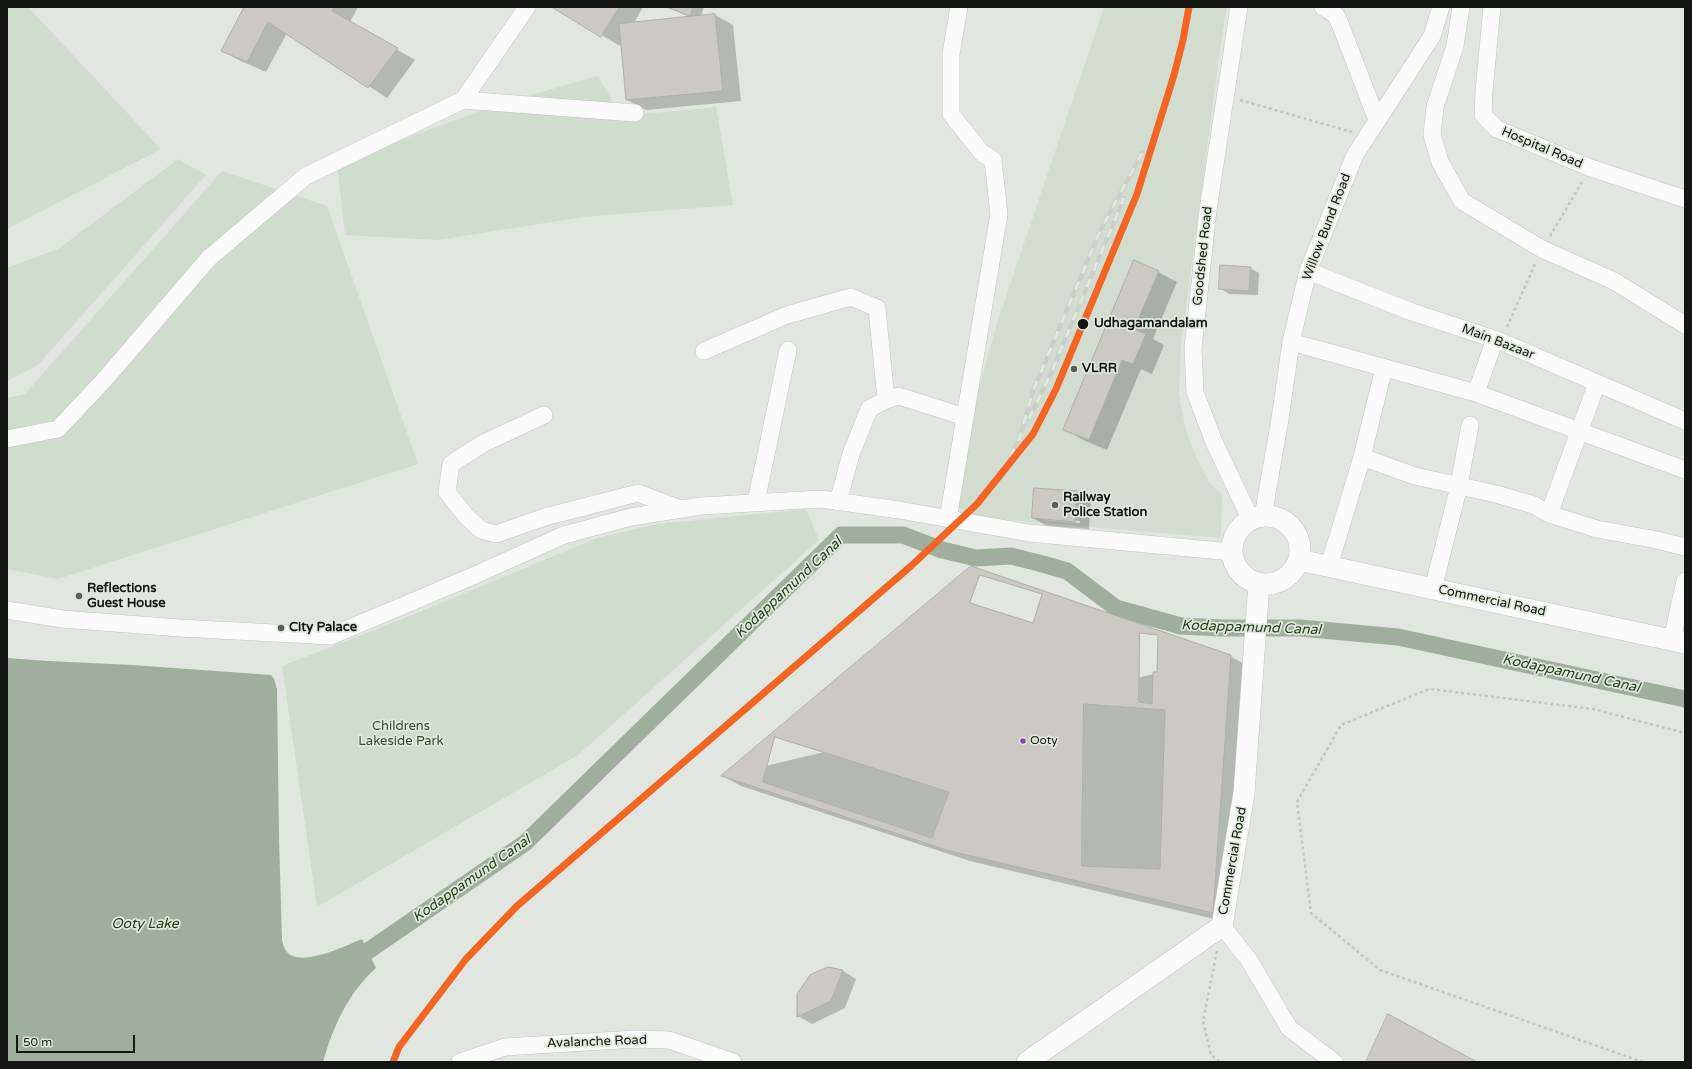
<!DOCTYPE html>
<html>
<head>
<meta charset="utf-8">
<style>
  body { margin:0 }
  #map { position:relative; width:1692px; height:1069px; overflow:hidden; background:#e1e7e0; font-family:"Varela Round",sans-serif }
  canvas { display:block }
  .frame { position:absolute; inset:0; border:8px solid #131612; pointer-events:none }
  .scale { position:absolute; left:16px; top:1035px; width:119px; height:18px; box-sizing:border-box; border:2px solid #131612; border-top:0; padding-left:5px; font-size:12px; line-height:14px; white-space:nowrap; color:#131612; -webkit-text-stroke:3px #dfeadd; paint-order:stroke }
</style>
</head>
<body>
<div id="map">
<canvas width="1692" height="1069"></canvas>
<div class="frame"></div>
<div class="scale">50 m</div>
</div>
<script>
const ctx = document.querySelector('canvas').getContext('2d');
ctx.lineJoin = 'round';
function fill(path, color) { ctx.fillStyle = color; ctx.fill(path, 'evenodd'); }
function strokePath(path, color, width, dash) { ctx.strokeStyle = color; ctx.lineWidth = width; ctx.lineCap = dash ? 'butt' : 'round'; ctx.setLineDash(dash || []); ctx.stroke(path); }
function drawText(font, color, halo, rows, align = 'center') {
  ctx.font = font + ' "Varela Round",sans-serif'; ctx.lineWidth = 3.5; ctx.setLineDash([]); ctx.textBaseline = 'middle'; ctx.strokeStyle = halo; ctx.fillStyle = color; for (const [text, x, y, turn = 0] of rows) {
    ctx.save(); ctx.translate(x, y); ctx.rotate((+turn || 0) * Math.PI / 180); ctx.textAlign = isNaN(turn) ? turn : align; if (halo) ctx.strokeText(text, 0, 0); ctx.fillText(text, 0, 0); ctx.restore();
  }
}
const built = new Path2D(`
  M1104,7H1227L1221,44L1181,345L1179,394L1186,431L1197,459L1210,483L1222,494L1221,538L972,517L948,499L997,323Z`);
const green = new Path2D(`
  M7,7H28L161,149L7,229Z
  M598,76L621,116L716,107L733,205L584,217L437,240L345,235L337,163L503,103Z
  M178,159L206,175L38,365L7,381V268L58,249Z
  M222,171L327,206L418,464L58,579L7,569V398L25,394Z
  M806,509L819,540L578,755L317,907L282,666L405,618L597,538L658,524Z`);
const water = new Path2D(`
  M7,658L48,661L132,665L271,675L274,679L277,689L279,837L282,940C283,943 283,946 285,949C296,971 347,945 362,939L376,968C348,993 333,1027 323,1062H7Z`);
const shadow = new Path2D(`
  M243,7H358L350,22L415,60L387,98L287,33L266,72L241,61L222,51L245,9Z
  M554,7H643L634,23L690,17L668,7H704L701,16L715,15L733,25L741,101L646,110L627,100L622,44L620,46Z
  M1250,268L1259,273L1258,295L1229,294L1220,288Z
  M1158,272L1177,282L1153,339L1164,345L1152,374L1141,369L1107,450L1083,440L1065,429Z
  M1035,489L1077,492L1091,500L1089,529L1047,526L1033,518ZM1046,518L1080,521V523L1046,520Z
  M1230,656L1249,667L1231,923L970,861L741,786L723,776Z
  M843,971L856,979L845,1008L812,1024L798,1016Z`);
const canal = new Path2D(`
  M348,963L368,951L525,843L841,535H903L942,550L976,558L1011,556L1039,563L1067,571L1116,608L1181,626L1221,628H1300L1398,637L1685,699`);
const building = new Path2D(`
  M242,7H334L332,11L398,48L368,88L268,22L247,62L221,51L243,9Z
  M552,7H619L601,37Z
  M667,7H693L690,16Z
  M715,14L723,91L626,100L619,24Z
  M1134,260L1159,271L1134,329L1146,334L1133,364L1122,360L1089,440L1063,430Z
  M1220,265L1251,267L1249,291L1219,289Z
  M1034,488L1077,491L1075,522L1032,518Z
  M971,566L1231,655L1213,913L950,851L721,776Z
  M980,575L1042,594L1033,623L970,603Z
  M1140,633L1158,635L1157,672H1153L1152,704L1139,702Z
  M1084,704L1165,710L1160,869L1082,866Z
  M775,737L949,792L932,838L763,782Z
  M828,967L843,970L831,1001L797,1017V994L810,975Z
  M1388,1014L1477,1062H1366Z`);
const path = new Path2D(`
  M1240,100L1352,132
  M1550,236L1582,182
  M1507,327L1535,264
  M1217,951L1203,1021L1211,1055L1220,1062
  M1643,1062L1380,970L1311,913L1297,802L1341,725L1429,689L1593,709L1685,733`);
const minor = new Path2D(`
  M1239,7L1208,210L1193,348L1195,392L1214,442L1251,520
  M1323,7L1336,15L1340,24L1377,120
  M1461,7L1455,46L1435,107L1432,135L1440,162L1462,201L1542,249L1614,281L1685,325
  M1492,7L1484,91L1483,115L1497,129L1591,168L1685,199
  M463,100L635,113
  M1308,271L1412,312L1500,341L1685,421
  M1291,342L1476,393L1685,470
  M704,351L787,315L851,297L877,308L886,400
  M1476,393L1495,339
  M544,415L484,443L451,464L447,492L466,516L481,530L496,534L545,517L638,493L680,509
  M7,439L58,429L106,378L209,258L306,176L463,100L527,7
  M1362,457L1415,476L1496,494L1534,505L1549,514L1597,529L1657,540L1685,547
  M756,502L788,350
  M838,502L851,454L869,409L886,400L899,396L965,417
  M1549,514L1597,383
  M1263,516L1280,419L1291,342L1308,271L1355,155L1432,36L1441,7
  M948,519L999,214L993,160L982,153L951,114V54L959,7
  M1329,566L1362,457L1384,368
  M1433,589L1459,486L1470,425
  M7,610L62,619L180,628L331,636L473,576L564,535L631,517L701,506L821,499L899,510L1029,533L1232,552
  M1672,640L1685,581
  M1222,926L1249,960L1289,1028L1334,1062
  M460,1062L505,1047L636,1039L669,1040L733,1062`);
const major = new Path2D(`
  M1232 550a34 34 0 1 1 68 0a34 34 0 1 1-68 0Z
  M1299,560L1685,643
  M1027,1062L1222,926L1244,793L1259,583`);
const rail = new Path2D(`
  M1029,419L1052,371L1124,198
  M1010,457L1019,440L1033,391L1100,231L1142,153
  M977,504L1033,434L1056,389L1137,194L1174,75L1183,40L1189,7`);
const rail1 = new Path2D(`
  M393,1062L399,1047L466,959L517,906L911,566L977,504L1033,434L1056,389L1137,194L1174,75L1183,40L1189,7`);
const markers = [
  [1083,324,6,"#131612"],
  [1074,369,4,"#5b5f5a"],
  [1055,505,4,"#5b5f5a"],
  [79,596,4,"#5b5f5a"],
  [281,628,4,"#5b5f5a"],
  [1023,741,3.5,"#8e44ad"]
];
const busNames = [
  ["Ooty",1030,741]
];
const streetNames = [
  ["Hospital Road",1542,148,23],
  ["Willow Bund Road",1327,227,-69],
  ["Goodshed Road",1203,256,-84],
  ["Main Bazaar",1498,342,21],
  ["Commercial Road",1492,601,12],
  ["Commercial Road",1233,861,-80],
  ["Avalanche Road",597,1042,-2]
];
const stopNames = [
  ["Udhagamandalam",1094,324]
];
const poiNames = [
  ["VLRR",1082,369],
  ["Railway",1063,498],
  ["Police Station",1063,513],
  ["Reflections",87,589],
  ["Guest House",87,604],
  ["City Palace",289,628]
];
const parkNames = [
  ["Childrens",401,727],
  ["Lakeside Park",401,742]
];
const waterNames = [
  ["Kodappamund Canal",789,588,-43],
  ["Kodappamund Canal",1251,628,2],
  ["Kodappamund Canal",1571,674,12],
  ["Kodappamund Canal",472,879,-35],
  ["Ooty Lake",145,924]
];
fill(built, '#d2ddd0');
fill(green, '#ceddcc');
fill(water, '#9eb09b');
fill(shadow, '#0003');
strokePath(canal, '#9eb09b', 17);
fill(building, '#ccc8c4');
strokePath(building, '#aeaeab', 1);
strokePath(minor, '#c0c5bf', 18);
strokePath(major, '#c0c5bf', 22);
strokePath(path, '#c4c6c3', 2.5, [3, 3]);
strokePath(minor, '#fafbfa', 17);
strokePath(major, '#fafbfa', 21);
strokePath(rail, '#cccecb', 4.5);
strokePath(rail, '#dfeadd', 3, [9]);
strokePath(rail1, '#f26522', 7);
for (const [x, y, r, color] of markers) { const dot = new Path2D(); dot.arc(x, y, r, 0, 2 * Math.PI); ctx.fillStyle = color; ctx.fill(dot); strokePath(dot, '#dfeadd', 1.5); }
drawText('12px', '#131612', '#dfeadd', busNames, 'left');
drawText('13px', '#131612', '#dfeadd', streetNames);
drawText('bold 13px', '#131612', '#dfeadd', stopNames, 'left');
drawText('bold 13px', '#131612', '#dfeadd', poiNames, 'left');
drawText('13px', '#31532b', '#dfeadd', parkNames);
drawText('italic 14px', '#204119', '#dfeadd', waterNames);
</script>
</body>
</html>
